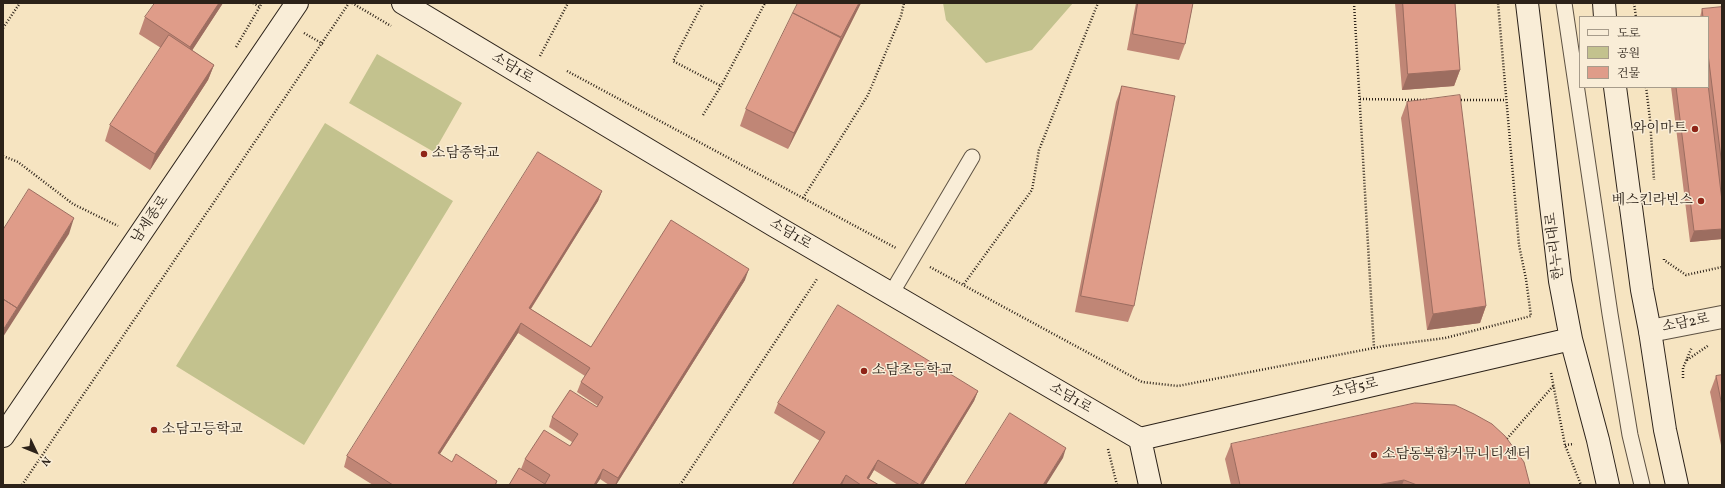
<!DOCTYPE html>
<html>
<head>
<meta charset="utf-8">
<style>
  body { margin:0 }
  #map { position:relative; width:1725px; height:488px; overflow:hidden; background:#f6e4c1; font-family:Vollkorn,"Noto Serif KR",serif }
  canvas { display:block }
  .frame { position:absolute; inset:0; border:4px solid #2c2219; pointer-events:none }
  .legend { position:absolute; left:1579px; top:16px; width:130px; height:72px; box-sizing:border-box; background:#f9edd7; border:1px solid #a79c8b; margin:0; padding:5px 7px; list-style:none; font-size:12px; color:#2c2219 }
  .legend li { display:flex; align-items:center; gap:8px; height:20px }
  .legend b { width:20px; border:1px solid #a79c8b }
  .north { position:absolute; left:16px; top:432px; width:40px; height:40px; -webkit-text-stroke:3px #f9edd7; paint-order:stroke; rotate:133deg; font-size:11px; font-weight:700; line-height:16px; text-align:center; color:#2c2219 }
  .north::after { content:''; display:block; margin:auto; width:14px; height:18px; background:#2c2219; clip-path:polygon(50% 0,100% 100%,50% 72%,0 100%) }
</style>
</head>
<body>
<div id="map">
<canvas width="1725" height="488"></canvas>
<div class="frame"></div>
<ul class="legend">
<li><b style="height:5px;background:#f9edd7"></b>도로</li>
<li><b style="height:11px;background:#c3c28e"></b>공원</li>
<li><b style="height:11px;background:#df9c89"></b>건물</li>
</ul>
<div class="north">N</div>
</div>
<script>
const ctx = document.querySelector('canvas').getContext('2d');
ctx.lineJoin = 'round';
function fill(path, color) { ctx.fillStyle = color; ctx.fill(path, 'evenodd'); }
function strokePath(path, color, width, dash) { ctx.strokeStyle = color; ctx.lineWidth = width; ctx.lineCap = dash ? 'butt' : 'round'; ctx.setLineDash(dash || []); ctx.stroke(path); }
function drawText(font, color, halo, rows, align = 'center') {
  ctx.font = font + ' Vollkorn,"Noto Serif KR",serif'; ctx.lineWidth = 3; ctx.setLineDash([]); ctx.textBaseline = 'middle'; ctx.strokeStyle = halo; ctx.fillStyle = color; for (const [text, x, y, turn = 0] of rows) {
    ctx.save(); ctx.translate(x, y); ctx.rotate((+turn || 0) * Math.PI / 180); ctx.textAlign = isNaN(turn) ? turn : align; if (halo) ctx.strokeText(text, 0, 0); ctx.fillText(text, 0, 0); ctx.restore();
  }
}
const green = new Path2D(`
  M943,3H1073L1032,50L986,63L946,20Z
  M377,54L462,103L434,152L349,103Z
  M325,123L453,201L304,445L176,366Z`);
const path = new Path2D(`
  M253,3L260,7
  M352,3L391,26
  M703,3L673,61L721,86
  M1354,3L1374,348
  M1634,3L1636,17
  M3,28L20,3
  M304,33L323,44
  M236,47L262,3
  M540,56L568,3
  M567,71L896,248
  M1646,87L1650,119L1654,180
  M1360,99L1427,100
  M1458,100H1506
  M703,115L721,86L765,3
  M3,156L18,162L73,204L118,226
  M803,198L868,95L901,16L904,3
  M1664,259V260L1686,275L1722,267
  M930,267L1142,382L1178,386L1384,346L1445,338L1531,316L1526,279L1519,245L1498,3
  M964,284L1032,190L1039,150L1098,3
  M1687,360L1709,345
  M1551,373L1565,445L1581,485
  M1683,378V368L1692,347
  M1505,441L1554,385
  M1565,445L1574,444
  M1108,449L1117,485
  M22,485L349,3
  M680,485L817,279`);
const lane = new Path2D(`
  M1564,3L1610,314L1630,435L1642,485
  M891,294L972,157`);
const street = new Path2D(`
  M1650,331L1722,317`);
const secondary = new Path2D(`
  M403,3L775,226L1140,439L1150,485
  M1527,3L1560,281L1571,339L1598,440L1608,485
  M1604,3L1605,17
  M1615,87L1642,290L1650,331L1665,430L1677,485
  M3,436L297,3
  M1140,439L1571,339`);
const wall = new Path2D(`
  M223,3L192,50L214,65L208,80L150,170L105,141L110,125L161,48L139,34L145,17Z
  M861,3L788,149L740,126L746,109Z
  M1136,3H1193L1185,44L1179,60L1127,50Z
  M1395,3H1455L1460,70L1454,86L1402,90Z
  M1722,7V239L1690,242L1671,87H1708V17H1700L1702,9Z
  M1122,86L1134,306L1128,322L1075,312L1116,102Z
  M1407,102L1486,306L1480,323L1427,330L1401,118Z
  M602,191L598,201L531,309L591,347L745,280L616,485H609L600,479L596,485H509L521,469L525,459L570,446L572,442L549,427L552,417L597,407L598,406L577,392L581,382L585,376L518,333L440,454L452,462L497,481L496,485H373L344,467L347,456Z
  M1722,375V450L1710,392L1716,376Z
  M978,391L974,401L923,485H898L874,470L869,479L879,485H792L820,441L774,413L778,403Z
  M1231,444L1530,485H1231L1225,459Z`);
const shadedWall = new Path2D(`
  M219,3H223L184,63L190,47Z
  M859,3H861L788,149L794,133Z
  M214,65L208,80L150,170L155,154Z
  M1460,70L1454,86L1402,90L1408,74Z
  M602,191L598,201L525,318L529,308Z
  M74,218L69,234L3,337V330Z
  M1722,229V239L1690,242L1694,231Z
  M749,269L745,280L616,485H615L618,478Z
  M1486,306L1480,323L1427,330L1433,314Z
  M521,323L518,333L434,463L438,453Z
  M978,391L974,401L923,485H920Z
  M1066,448L1063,458L1046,485H1043Z
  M878,460L874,470L865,485L867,478Z
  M603,469L600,479L596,485H594Z
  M846,475L842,485H840Z
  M1404,480L1402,485H1377Z`);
const building = new Path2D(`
  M155,3H219L190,47L145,17Z
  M798,3H859L841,37L793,13Z
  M1138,3H1193L1185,44L1133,34Z
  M1403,3H1455L1460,70L1408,74Z
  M1722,7V166L1708,54V17H1703L1702,9Z
  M793,13L841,38L794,133L746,109Z
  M169,35L214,65L155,154L110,125Z
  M1708,84L1722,201V229L1694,231L1676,87H1708Z
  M1122,86L1175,96L1134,306L1081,296Z
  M1460,95L1486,306L1433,314L1407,102Z
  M538,152L602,191L529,308L591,347L671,220L749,269L618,478L603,469L594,485H509L519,468L545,484L550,475L525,459L544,430L570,446L578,434L552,417L570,390L597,407L603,397L581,382L590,368L521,323L438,453L452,462L456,454L497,481L495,485H393L347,456Z
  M29,189L74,218L17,308L3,299V230Z
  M3,299L17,308L3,330Z
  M838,305L978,391L920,485L878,460L867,478L879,485H861L846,475L840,485H792L825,432L778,403Z
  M1722,375V406L1716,376Z
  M1415,403L1455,405L1474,414L1492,424L1505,436L1524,462L1530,485H1417L1404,480L1377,485H1240L1231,444Z
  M1010,413L1066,448L1043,485H965Z`);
const markers = [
  [1695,129,4,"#8f2418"],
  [424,154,4,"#8f2418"],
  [1701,201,4,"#8f2418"],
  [864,371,4,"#8f2418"],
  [154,430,4,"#8f2418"],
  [1374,455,4,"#8f2418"]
];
const streetNames = [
  ["소담1로",512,69,31],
  ["남세종로",151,220,-56],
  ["소담1로",790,235,31],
  ["한누리대로",1556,246,-97],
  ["소담2로",1686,324,-11],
  ["소담5로",1355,389,-13],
  ["소담1로",1070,399,30]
];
const poiNames = [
  ["와이마트",1687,129,"right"],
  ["소담중학교",432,154],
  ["베스킨라빈스",1693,201,"right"],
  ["소담초등학교",872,371],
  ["소담고등학교",162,430],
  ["소담동복합커뮤니티센터",1382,455]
];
fill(green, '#c3c28e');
strokePath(lane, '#5e5243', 17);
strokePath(street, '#5e5243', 24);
strokePath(secondary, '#2c2219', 24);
strokePath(path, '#2c2219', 2.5, [1, 2]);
strokePath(lane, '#f9edd7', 15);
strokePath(street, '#f9edd7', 22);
strokePath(secondary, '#f9edd7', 22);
fill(wall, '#c08676');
fill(shadedWall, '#9c6d60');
fill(building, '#df9c89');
strokePath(building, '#9c6d60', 1);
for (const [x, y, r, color] of markers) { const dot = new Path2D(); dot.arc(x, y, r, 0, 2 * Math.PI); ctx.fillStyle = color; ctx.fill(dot); strokePath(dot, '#f9edd7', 1.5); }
drawText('14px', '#2c2219', '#f9edd7', streetNames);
drawText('14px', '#2c2219', '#f9edd7', poiNames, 'left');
</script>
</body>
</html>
